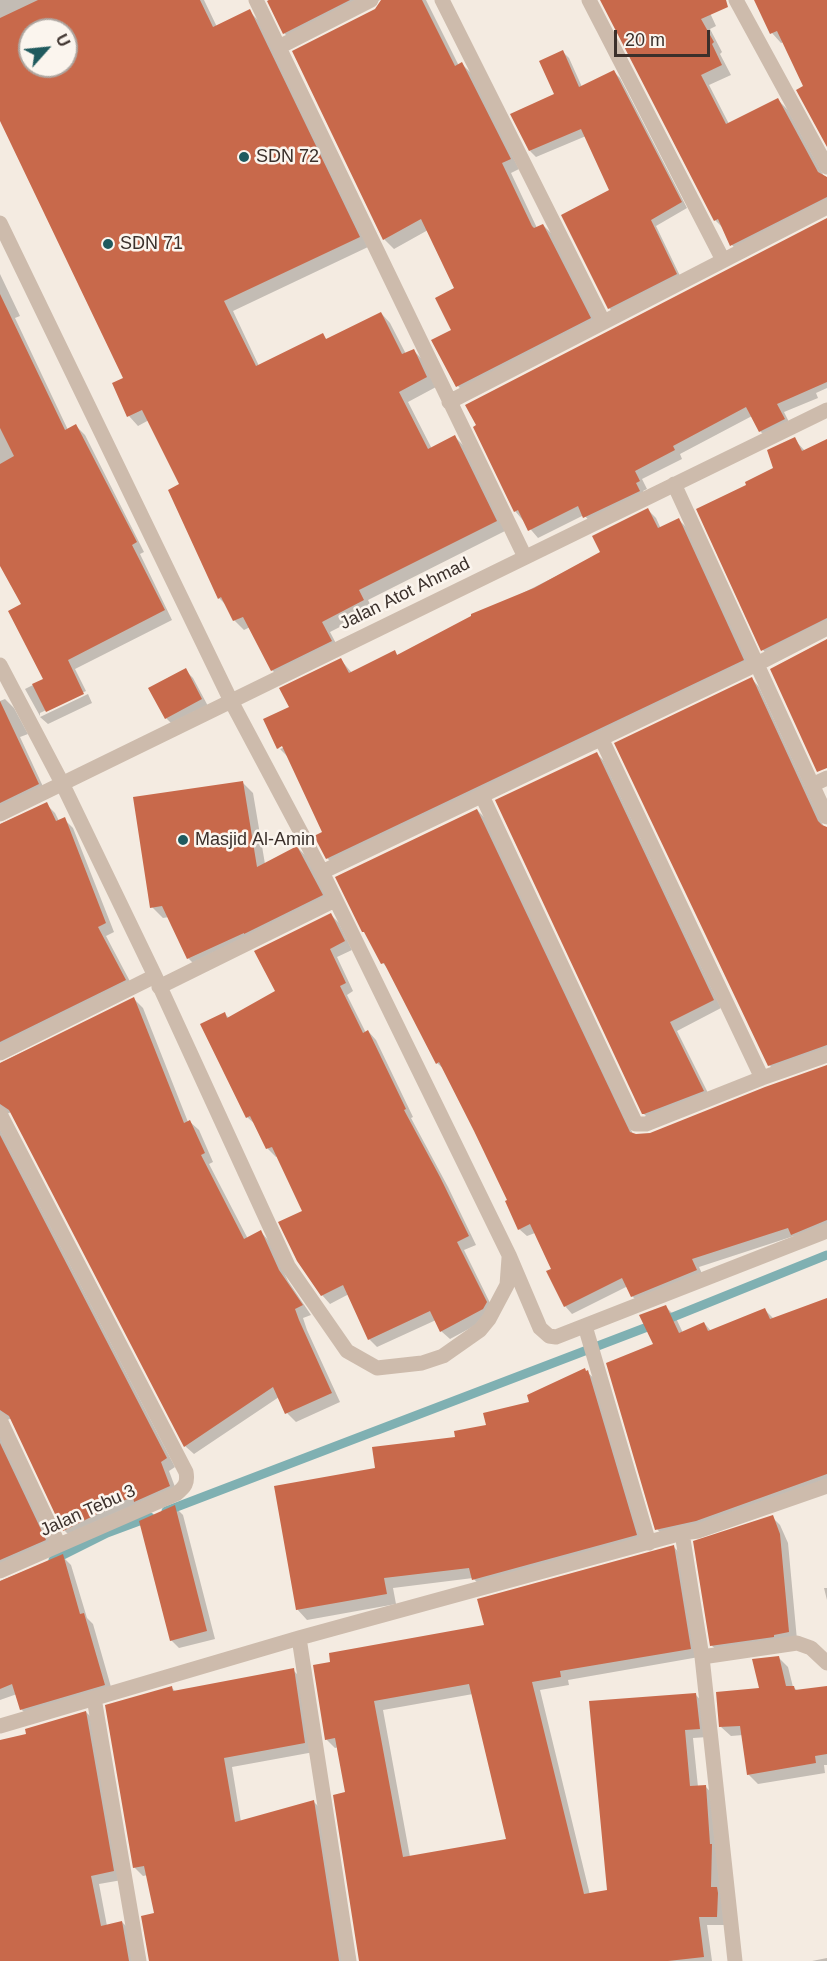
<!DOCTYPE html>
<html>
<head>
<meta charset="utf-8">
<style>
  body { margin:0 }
  #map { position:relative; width:827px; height:1961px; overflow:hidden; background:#f4ebe1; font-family:Helvetica,sans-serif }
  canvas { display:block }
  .north { position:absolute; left:18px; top:18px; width:60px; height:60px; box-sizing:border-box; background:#fbf5ee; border:2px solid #aea6a0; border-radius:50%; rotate:63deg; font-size:16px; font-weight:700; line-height:24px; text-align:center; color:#3b302b }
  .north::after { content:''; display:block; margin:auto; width:21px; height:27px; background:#1f5a5e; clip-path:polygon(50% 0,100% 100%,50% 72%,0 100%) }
  .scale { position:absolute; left:614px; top:30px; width:96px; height:27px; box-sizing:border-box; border:3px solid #3b302b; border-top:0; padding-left:8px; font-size:18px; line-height:21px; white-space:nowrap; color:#3b302b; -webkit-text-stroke:4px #fbf5ee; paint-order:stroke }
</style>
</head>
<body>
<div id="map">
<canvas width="827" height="1961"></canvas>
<div class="north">U</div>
<div class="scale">20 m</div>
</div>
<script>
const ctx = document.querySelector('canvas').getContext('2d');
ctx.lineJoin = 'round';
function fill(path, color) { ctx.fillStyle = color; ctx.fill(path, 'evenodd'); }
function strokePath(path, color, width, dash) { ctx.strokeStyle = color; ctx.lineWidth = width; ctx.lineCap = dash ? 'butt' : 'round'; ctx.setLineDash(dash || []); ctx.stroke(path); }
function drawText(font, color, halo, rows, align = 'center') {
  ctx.font = font + ' Helvetica,sans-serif'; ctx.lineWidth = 5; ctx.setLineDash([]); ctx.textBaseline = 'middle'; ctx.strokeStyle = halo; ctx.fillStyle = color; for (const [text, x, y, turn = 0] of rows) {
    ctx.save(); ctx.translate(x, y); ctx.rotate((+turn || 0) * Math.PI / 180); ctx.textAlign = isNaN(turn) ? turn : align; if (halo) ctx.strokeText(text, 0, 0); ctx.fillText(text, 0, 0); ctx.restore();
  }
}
const shadow = new Path2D(`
  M0,0H204L217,27L249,11L259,21L368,247L233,311L259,366L322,335L327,340L381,313L390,323L406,354L413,350L423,360L436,387L408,402L432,449L455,437L465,447L505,531L368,600L373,610L330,632L340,651L282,680L272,670L250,627L244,630L234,620L227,606L219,598L181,485L149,420L138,426L129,416L125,379L0,118ZM30,30H66V66H30Z
  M268,0H380L294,43L284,33Z
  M383,0H426L459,66L462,64L472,74L519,169L511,173L537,228L543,225L553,235L599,328L467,396L458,386L433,341L453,331L456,289L428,230L394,249L384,239L294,52L376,10Z
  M604,0H704L716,26L710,29L722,52L720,54L731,75L709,85L729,124L778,100L788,110L825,178H827V210L741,255L732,245L725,230L715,220Z
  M756,0H827V143L805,87L784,42L781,43L772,33Z
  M563,52L569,58L582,87L614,72L620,78L687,208L656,226L682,280L615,314L609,308L611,191L586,136L536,157L530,151L556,95Z
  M827,220V388L816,393L818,398L784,412L792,428L769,440L760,431L752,416L680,454L682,459L642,479L647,489L643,491L647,499L593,525L584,515L538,538L515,511L475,427Z
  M0,274L20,316L15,318L68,430L76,426L85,435L144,552L140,554L172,620L75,669L86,691L40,713V716L25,689L45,679L23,605L0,560Z
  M794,439L805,451L827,440V629L770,658L763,650L748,485L774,469Z
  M648,510L656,518L661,529L679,520L687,528L751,668L336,867L327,858L324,833L288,756H287L280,749L290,745L279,746V749L278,748L291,708L341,660L352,673L395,652L398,656L602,553Z
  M185,670L193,678L209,708L174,726L166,718Z
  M752,679L759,687L824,827L827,828V1056L777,1073L769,1065Z
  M88,694L92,703L48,724L40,717Z
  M5,699L14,708L28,734L20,737L46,793L0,820V701Z
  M596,753L604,761L721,1008L677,1031L711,1099L651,1121L643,1113Z
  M242,782L253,793L265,864L297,847L308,858L332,907L199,969L188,958L169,917L163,918L152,907Z
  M46,804L55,813L59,821L64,819L73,828L114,932L106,936L134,989L0,1057V824Z
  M477,810L485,818L633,1134L650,1135L827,1066V1231L800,1242L794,1236L699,1267L704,1278L640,1304L632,1296L628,1286L572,1314L565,1306L553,1270L535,1233L527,1236L519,1229L509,1201L445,1070L437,1063L388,969L383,963Z
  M331,915L339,923L352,950L337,957L353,991L347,995L366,1033L368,1031L376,1040L413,1117L411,1118L448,1187L476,1245L464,1250L494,1311L491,1317L450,1339L441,1331L436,1320L377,1347L369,1339L349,1294L330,1304L322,1295L304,1212L278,1156L276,1157L268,1149L256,1125L247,1117L224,1013L229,1018L277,992Z
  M134,999L143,1008L188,1122H190L199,1130L213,1162L209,1164L248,1239L261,1232L269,1241L288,1281L311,1315L303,1318L307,1330L340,1402L296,1422L287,1413L279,1397L194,1454L185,1446L11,1112L1,1117L0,1124V1063Z
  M0,1129L175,1467L169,1471L178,1495L73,1539L64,1530L12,1418L1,1423L0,1429Z
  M827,1299V1486L666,1539L657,1529L655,1345L665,1306L675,1316L683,1333L704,1323L711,1331L765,1310L774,1319Z
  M587,1372L598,1382L646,1545L484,1590L473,1578L393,1588L396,1604L307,1620L297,1609L376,1469L488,1426Z
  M0,1435L54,1549L0,1577Z
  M175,1507L183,1515L215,1639L179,1648L171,1640Z
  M772,1517L780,1525L788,1543L797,1640L720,1653L711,1645Z
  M674,1547L682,1556L699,1657L568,1680L569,1685L540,1690L590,1895L609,1892L696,1695L704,1704L708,1737L693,1738L698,1787H706L714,1796L720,1854V1892L726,1898L725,1925H707L712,1961H360L347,1793L339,1747L335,1748L326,1739L315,1666L486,1626ZM473,1694L508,1840L410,1857L383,1710Z
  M62,1556L71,1565L87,1618L93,1624L113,1694L30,1718L21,1709L17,1694L0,1700V1581Z
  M824,1588H827V1600Z
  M778,1657L788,1667L793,1687L798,1691L827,1688V1765H824L825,1773L758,1784L748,1774L743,1735L731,1736L721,1727L761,1690Z
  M293,1670L302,1679L314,1752L232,1767L241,1822L314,1802L323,1811L346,1961H150L155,1914L148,1875L143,1876L134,1867L171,1687L176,1692Z
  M86,1712L95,1721L122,1880L99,1884L107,1926L122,1922L131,1931L136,1961H0V1741L28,1736Z
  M827,1958V1961H812Z`);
const stream = new Path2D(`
  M166,1511L663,1321L827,1255
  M53,1560L107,1533L150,1517`);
const building = new Path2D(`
  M38,0H200L213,27L250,9L360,237L224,301L256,366L323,333L326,339L381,312L402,354L414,349L427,377L399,392L428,449L455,435L497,521L359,590L364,600L322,622L332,641L271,671L243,617L233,621L221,597L218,599L168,490L179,484L142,410L127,417L112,383L123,378L0,121V18ZM30,30H66V66H30Z
  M269,0H350L283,34L267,1Z
  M381,0H422L455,66L462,62L511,159L502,163L532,226L534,228L543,224L591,318L456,387L431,340L451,330L435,298L454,288L421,219L383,240L292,51L375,9Z
  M600,0H726L728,7L701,19L714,42L712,44L722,65L701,75L726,124L778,98L818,172L827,177V197L730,246L718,219L714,221Z
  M754,0H827V147L796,90L803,86L777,31L770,34Z
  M563,50L579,87L614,70L682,202L651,220L677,274L608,309L561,215L609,190L581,129L529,151L510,114L554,94L539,61Z
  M827,218V382L777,404L785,419L759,432L746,407L673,446L675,450L635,471L640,481L636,483L640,491L583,518L578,506L528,531L518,510L514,512L473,427L476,425L465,405Z
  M0,294L65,430L76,424L137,542L132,545L165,610L68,660L84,694L46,712L32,684L43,679L8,611L21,604L0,566V464L14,456L0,428Z
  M795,437L802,451L827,439V618L761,651L696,509L746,485L745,482L773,468L767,450Z
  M648,508L658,528L679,518L744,660L326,859L314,836L322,832L282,746L277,749L263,719L289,707L279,688L341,658L349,673L395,650L397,655L471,616V614L534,588L600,552L592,536Z
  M827,639V768L817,772L770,669Z
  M186,668L202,699L165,719L148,688Z
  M752,677L818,821L822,825L827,827V1045L768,1066L614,743Z
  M0,701L39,784L0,803Z
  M597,752L714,1000L670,1022L704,1091L644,1114H642L495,800Z
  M243,781L257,867L297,846L323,895L244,934V933L187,959L162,906L150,908L133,797Z
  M47,802L56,821L65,817L106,923L98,927L126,980L0,1042V824Z
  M477,809L630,1132L636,1134L650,1133L765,1087L827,1065V1220L791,1235L788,1228L692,1259L697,1270L631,1297L622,1278L564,1307L546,1271L551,1269L530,1224L518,1230L505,1201L507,1200L474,1131L439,1062L436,1064L384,963L381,964L364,932H362L335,877Z
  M331,913L345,941L330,949L346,983L340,986L363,1033L368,1030L406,1109L404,1110L440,1177L469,1236L457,1242L487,1302L483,1309L440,1332L430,1311L368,1340L343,1285L321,1296L297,1261L278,1222L302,1211L272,1147L266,1149L250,1116L246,1118L200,1024L225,1012L227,1018L275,991L254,951Z
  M134,997L184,1123L190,1120L205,1153L201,1155L244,1239L261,1230L279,1270L303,1305L295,1309L299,1320L332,1393L285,1414L273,1387L184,1447L9,1110L0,1104V1063Z
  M0,1135L167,1458L161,1462L170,1486L134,1502L133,1496L63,1531L9,1416L0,1410Z
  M827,1298V1474L696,1521L655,1530L606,1363L653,1344L639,1315L666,1305L679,1333L704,1322L708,1331L765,1308L770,1319Z
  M585,1368L586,1371L588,1370L637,1535L472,1580L469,1568L384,1578L387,1594L296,1610L274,1486L375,1468L372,1447L455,1437L454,1431L486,1425L483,1413L529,1402L527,1395Z
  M0,1443L46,1540L0,1560Z
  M175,1505L207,1631L170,1641L139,1521Z
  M773,1515L780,1534L789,1632L774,1635V1637L710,1646L693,1541Z
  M674,1545L691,1649L560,1671L561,1677L532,1682L584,1894L607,1890L589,1701L696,1693L700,1729L685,1730L690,1786L706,1785L710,1844H712L711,1887H717L718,1893L717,1917H699L704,1957L668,1961H359L333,1795L345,1792L335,1738L325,1740L313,1665L330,1662L329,1653L484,1625L477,1599ZM469,1684L506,1839L403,1857L374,1701Z
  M63,1554L80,1614L84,1613L105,1685L20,1710L12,1684L0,1689V1581Z
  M779,1656L786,1686H794L795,1690L827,1686V1754L815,1756L816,1763L747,1775L740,1726L719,1727L716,1692L759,1688L752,1659Z
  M294,1668L305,1743L224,1758L235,1822L314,1800L339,1961H149L141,1916L154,1913L144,1866L133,1868L105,1705L172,1686L173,1691Z
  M86,1711L114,1871L91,1876L101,1926L122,1921L129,1961H0V1740L26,1734L25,1729Z`);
const minor = new Path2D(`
  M256,0L525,557
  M442,0L603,321
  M589,0L723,260
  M736,0L827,167
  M279,47L371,0
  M0,223L231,701L322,872L509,1255L540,1328L549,1336L556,1337L827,1231
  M449,402L827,207
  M674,484L827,817
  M0,665L62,783L155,976L288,1266L347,1351L377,1368L422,1363L443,1356L480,1330L489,1319L507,1285L509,1258
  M601,738L762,1078
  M812,785L827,778
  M482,796L636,1124H646L762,1078L827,1055
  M0,814L827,410
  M322,872L755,665L827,628
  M159,987L335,900
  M0,1053L155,976
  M0,1114L186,1472C188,1483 185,1487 176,1494L0,1571
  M585,1326L649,1543
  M0,1420L59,1545
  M682,1533L702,1657L735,1961
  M299,1638L349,1961
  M702,1657L797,1643L811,1648L827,1663
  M94,1698L139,1961
  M0,1726L299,1638L682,1533L698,1531L827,1486`);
const markers = [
  [244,157,6,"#1f5a5e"],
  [108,244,6,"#1f5a5e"],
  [183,840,6,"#1f5a5e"]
];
const poiNames = [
  ["SDN 72",256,157],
  ["SDN 71",120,244],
  ["Masjid Al-Amin",195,840]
];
const streetNames = [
  ["Jalan Atot Ahmad",405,594,-26],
  ["Jalan Tebu 3",88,1511,-24]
];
fill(shadow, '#0003');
strokePath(stream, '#7fb0b2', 9);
fill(building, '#c8694b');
strokePath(minor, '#cdbbac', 15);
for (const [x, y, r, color] of markers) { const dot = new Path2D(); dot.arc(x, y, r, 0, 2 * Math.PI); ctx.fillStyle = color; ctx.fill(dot); strokePath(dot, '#fbf5ee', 2); }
drawText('18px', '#3b302b', '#fbf5ee', poiNames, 'left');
drawText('18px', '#3b302b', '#fbf5ee', streetNames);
</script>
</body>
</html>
